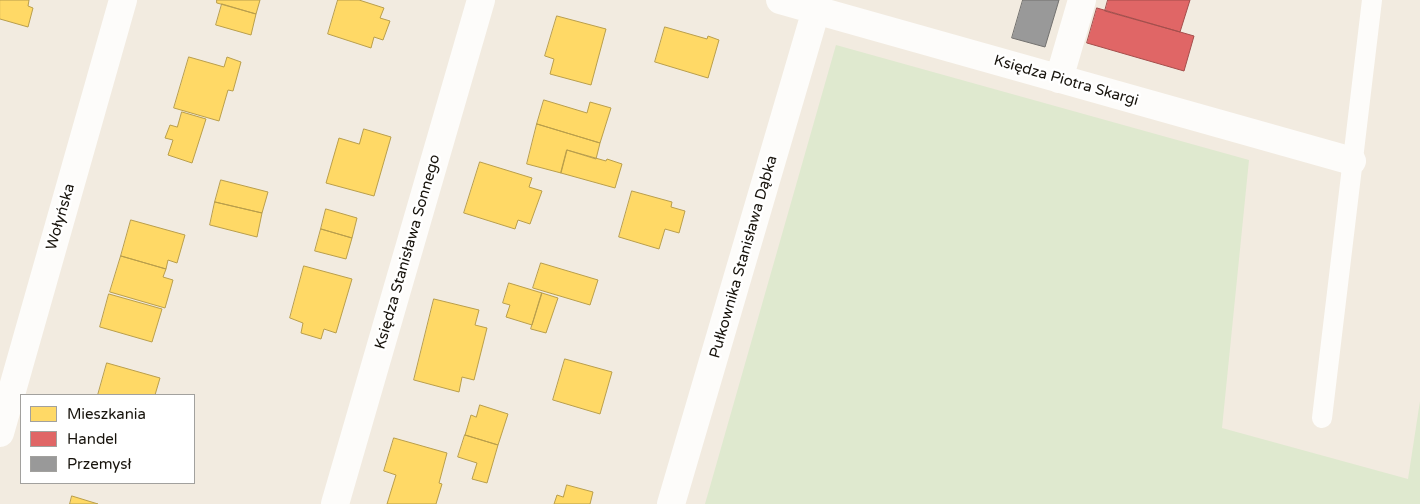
<!DOCTYPE html>
<html>
<head>
<meta charset="utf-8">
<style>
  body { margin:0 }
  #map { position:relative; width:1420px; height:504px; overflow:hidden; background:#f2ebe0; font-family:"Varela Round",sans-serif }
  canvas { display:block }
  .legend { position:absolute; left:20px; top:394px; width:175px; height:90px; box-sizing:border-box; background:#fff; border:1px solid #a2a19e; margin:0; padding:6px 9px; list-style:none; font-size:15px; color:#17130c }
  .legend li { display:flex; align-items:center; gap:10px; height:25px }
  .legend b { width:25px; border:1px solid #a2a19e }
</style>
</head>
<body>
<div id="map">
<canvas width="1420" height="504"></canvas>
<ul class="legend">
<li><b style="height:14px;background:#ffd966"></b>Mieszkania</li>
<li><b style="height:14px;background:#e06666"></b>Handel</li>
<li><b style="height:14px;background:#999"></b>Przemysł</li>
</ul>
</div>
<script>
const ctx = document.querySelector('canvas').getContext('2d');
ctx.lineJoin = 'round';
function fill(path, color) { ctx.fillStyle = color; ctx.fill(path, 'evenodd'); }
function strokePath(path, color, width, dash) { ctx.strokeStyle = color; ctx.lineWidth = width; ctx.lineCap = dash ? 'butt' : 'round'; ctx.setLineDash(dash || []); ctx.stroke(path); }
function drawText(font, color, halo, rows, align = 'center') {
  ctx.font = font + ' "Varela Round",sans-serif'; ctx.lineWidth = 5; ctx.setLineDash([]); ctx.textBaseline = 'middle'; ctx.strokeStyle = halo; ctx.fillStyle = color; for (const [text, x, y, turn = 0] of rows) {
    ctx.save(); ctx.translate(x, y); ctx.rotate((+turn || 0) * Math.PI / 180); ctx.textAlign = isNaN(turn) ? turn : align; if (halo) ctx.strokeText(text, 0, 0); ctx.fillText(text, 0, 0); ctx.restore();
  }
}
const green = new Path2D(`
  M836,45L1249,160L1222,428L1408,479L1420,401V504H705Z`);
const homes = new Path2D(`
  M0,0H29L28,6L33,8L28,27L0,19Z
  M217,0H260L256,14L217,3Z
  M338,0H359L384,8L380,18L390,21L383,40L374,37L371,48L328,34Z
  M222,4L256,14L251,35L216,25Z
  M557,16L606,29L591,85L550,74L554,59L545,56Z
  M665,27L707,39L708,36L719,40L708,78L655,62Z
  M189,57L224,67L227,57L241,62L233,91L228,90L219,121L174,108Z
  M544,100L587,113L590,102L611,108L600,143L537,124Z
  M182,112L206,119L192,163L168,155L173,140L165,138L170,125L177,127Z
  M537,124L600,143L596,159L567,150L561,173L527,164Z
  M364,129L391,137L374,196L326,183L339,138L359,144Z
  M567,150L606,161L607,159L622,164L615,188L561,173Z
  M480,162L532,178L529,187L542,191L530,224L518,220L515,229L464,213Z
  M221,180L268,192L262,213L215,202Z
  M632,191L672,202L671,207L685,211L679,233L665,229L659,249L619,237Z
  M215,202L262,213L257,237L210,225Z
  M326,209L357,218L352,238L321,229Z
  M131,220L185,235L177,263L168,260L166,269L121,256Z
  M321,229L352,238L346,259L315,251Z
  M121,256L166,269L163,277L173,280L165,308L110,292Z
  M541,263L598,280L590,305L533,288Z
  M304,266L352,279L336,333L324,329L321,339L301,333L303,323L290,318Z
  M509,283L542,293L532,325L506,317L510,305L503,303Z
  M542,293L558,298L546,333L531,329Z
  M109,294L162,309L152,342L100,327Z
  M434,299L479,310L475,325L487,328L474,380L462,377L459,392L414,380Z
  M565,359L612,372L600,414L553,400Z
  M107,363L160,378L155,395H98Z
  M480,405L508,414L498,445L465,435L471,415L476,417Z
  M465,435L498,445L487,483L472,479L477,463L458,457Z
  M394,438L447,453L439,483L442,484L436,504H387L396,475L384,471Z
  M567,485L593,492L590,504H554L557,495L563,497Z
  M72,496L98,504H70Z`);
const shops = new Path2D(`
  M1108,0H1190L1180,32L1105,11Z
  M1097,8L1194,36L1184,71L1087,43Z`);
const industry = new Path2D(`
  M1023,0H1059L1045,47L1012,38Z`);
const service = new Path2D(`
  M1322,418L1372,0`);
const minor = new Path2D(`
  M780,0L1352,161
  M1059,79L1082,0
  M335,504L481,0
  M671,504L816,10`);
const tertiary = new Path2D(`
  M0,433L123,0`);
const streetNames = [
  ["Księdza Piotra Skargi",1066,81,16],
  ["Wołyńska",61,217,-74],
  ["Księdza Stanisława Sonnego",408,252,-74],
  ["Pułkownika Stanisława Dąbka",744,257,-74]
];
fill(green, '#dfe9cf');
fill(homes, '#ffd966');
strokePath(homes, '#b99e4b', 1);
fill(shops, '#e06666');
strokePath(shops, '#a44d4b', 1);
fill(industry, '#999');
strokePath(industry, '#72716f', 1);
strokePath(service, '#fdfcfa', 20);
strokePath(minor, '#fdfcfa', 28);
strokePath(tertiary, '#fdfcfa', 28);
drawText('15px', '#17130c', '#fff', streetNames);
</script>
</body>
</html>
